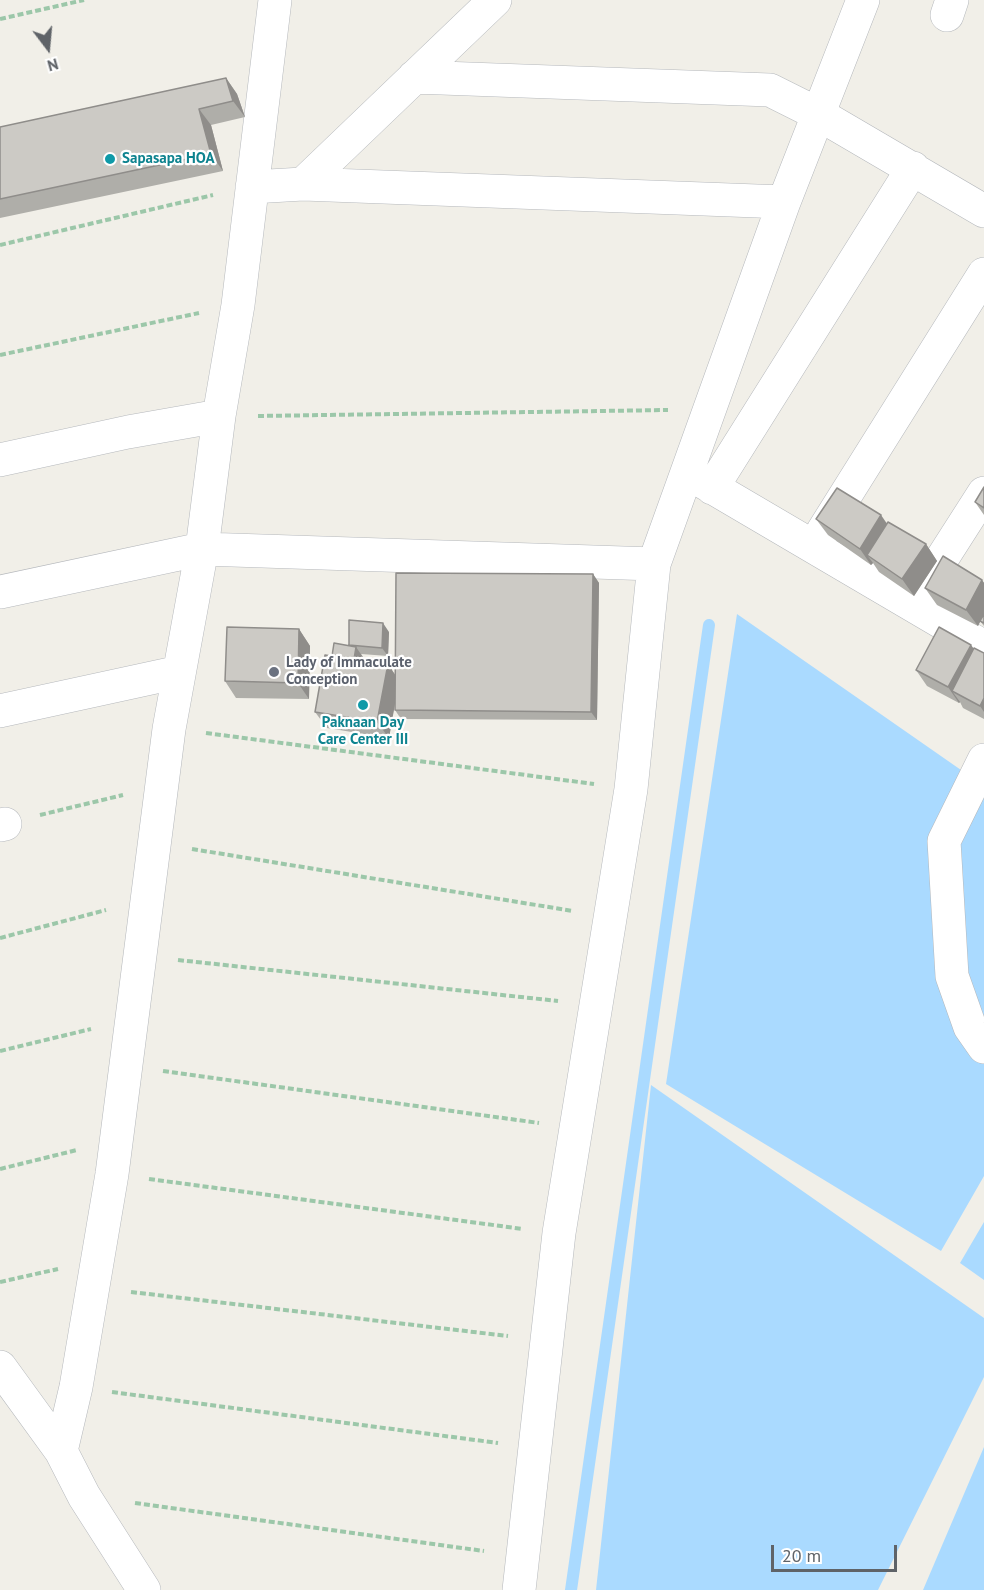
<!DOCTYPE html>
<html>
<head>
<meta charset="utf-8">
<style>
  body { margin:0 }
  #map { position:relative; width:984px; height:1590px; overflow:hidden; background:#f1efe8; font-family:"PT Sans",sans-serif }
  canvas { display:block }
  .north { position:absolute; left:18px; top:18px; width:60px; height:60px; -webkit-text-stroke:4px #fff; paint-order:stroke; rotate:164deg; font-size:16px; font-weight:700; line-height:24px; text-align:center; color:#5f6368 }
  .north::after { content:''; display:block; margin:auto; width:21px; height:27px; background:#5f6368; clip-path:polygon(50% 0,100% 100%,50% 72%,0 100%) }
  .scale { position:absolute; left:771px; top:1545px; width:126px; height:27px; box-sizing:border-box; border:3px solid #5f6368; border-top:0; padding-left:8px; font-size:18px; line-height:21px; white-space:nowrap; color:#5f6368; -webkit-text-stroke:4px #fff; paint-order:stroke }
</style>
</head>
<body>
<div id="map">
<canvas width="984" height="1590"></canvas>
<div class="north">N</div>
<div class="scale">20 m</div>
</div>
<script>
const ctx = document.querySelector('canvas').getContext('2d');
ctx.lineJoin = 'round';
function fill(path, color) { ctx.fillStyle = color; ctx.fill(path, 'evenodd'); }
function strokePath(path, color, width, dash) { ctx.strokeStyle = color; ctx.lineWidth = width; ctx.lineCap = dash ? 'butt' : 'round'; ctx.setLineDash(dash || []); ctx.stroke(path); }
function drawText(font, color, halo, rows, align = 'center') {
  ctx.font = font + ' "PT Sans",sans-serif'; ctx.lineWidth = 4.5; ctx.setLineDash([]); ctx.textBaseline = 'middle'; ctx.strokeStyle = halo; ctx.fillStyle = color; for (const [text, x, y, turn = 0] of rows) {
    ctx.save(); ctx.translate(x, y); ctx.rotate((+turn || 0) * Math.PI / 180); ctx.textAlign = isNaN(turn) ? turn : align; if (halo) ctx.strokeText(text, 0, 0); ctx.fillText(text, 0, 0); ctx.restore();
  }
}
const water = new Path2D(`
  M737,614L984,786V1176L941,1251L666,1084Z
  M651,1085L984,1318V1377L878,1590H596Z
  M984,1222V1280L960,1263Z
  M984,1447V1590H923Z`);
const stream = new Path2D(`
  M571,1590L709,625`);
const path = new Path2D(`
  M0,19L84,0
  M0,245L213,195
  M0,355L199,313
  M258,416L668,410
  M206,733L594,784
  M40,815L123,795
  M192,849L573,911
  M0,938L106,910
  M178,960L558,1001
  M0,1051L91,1029
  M163,1071L539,1123
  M0,1169L77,1150
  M149,1179L523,1229
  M0,1282L58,1269
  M131,1292L508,1336
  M112,1392L498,1443
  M135,1503L484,1551`);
const minor = new Path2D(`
  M947,15L952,0
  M414,77L770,90L820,115L984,211
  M303,184L495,0
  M252,187L303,184L784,202
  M0,460L128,432L219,416
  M693,476L984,647
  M712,488L913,168
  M823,531L984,274
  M0,592L202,549L654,564
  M913,604L984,493
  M0,711L179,672
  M984,760L944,841L952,976L970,1027L984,1047
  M0,825L5,824
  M0,1367L61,1451L84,1496L144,1590
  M61,1451L76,1387L112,1174L169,729L202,549L219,416L238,305L275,0
  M519,1590L559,1233L631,789L654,564L784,202L863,0`);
const wall = new Path2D(`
  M226,78L237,94L245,117L211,125L223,171L0,218V127Z
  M984,487V515L975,502Z
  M816,519L887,524L926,544L937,561L914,596L879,572L873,563L871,565L828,535Z
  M593,574L599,583L597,720L401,719L395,710V702L389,738L327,728L315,712L332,656L349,645L389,632L388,656L361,654L366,661L388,664L396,676Z
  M982,580L984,583V626L980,621L978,626L937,605L925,588Z
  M299,629L310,646L309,699L236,698L225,681Z
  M974,649L984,653V719L963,708L960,702L959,703L927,686L916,670Z`);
const shadedWall = new Path2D(`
  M226,78L237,94L245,117L233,101Z
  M199,109L211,125L223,171L211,154Z
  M881,515L892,531L867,555L873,563L871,565L860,549Z
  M926,544L937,561L914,596L902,579Z
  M593,574L599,583L597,720L591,712Z
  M982,580L984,583V614L978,626L966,610Z
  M383,623L389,632L388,656L382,648Z
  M299,629L310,646L309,699L298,683Z
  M971,645L983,661L952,691L960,702L959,703L948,687Z
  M356,647L367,663L354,659Z
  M388,664L399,681L389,738L377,722Z
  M984,698V712L980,706Z`);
const building = new Path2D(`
  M226,78L233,101L199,109L211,154L0,199V127Z
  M984,487V508L975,502Z
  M837,488L881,515L860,549L816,519Z
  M888,522L926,544L902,579L867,555Z
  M943,556L982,580L966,610L925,588Z
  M396,573L593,574L591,712L395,710Z
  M984,614V623L980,621Z
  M349,620L383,623L382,648L349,645Z
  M227,627L299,629L298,683L225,681Z
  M939,627L971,645L948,687L916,670Z
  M334,643L356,647L354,659L388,664L377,722L315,712L325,655L332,656Z
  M974,648L984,653V698L980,706L952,691Z`);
const markers = [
  [110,159,6,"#0f9aa8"],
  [274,672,6,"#6b7280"],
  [363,705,6,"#0f9aa8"]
];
const cultureNames = [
  ["Sapasapa HOA",122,159],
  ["Paknaan Day",363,723,"center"],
  ["Care Center III",363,740,"center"]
];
const worshipNames = [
  ["Lady of Immaculate",286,663],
  ["Conception",286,680]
];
fill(water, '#aadaff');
strokePath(stream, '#aadaff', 12);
strokePath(minor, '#b5b8bc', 34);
strokePath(path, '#9cc7a9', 4, [6, 3]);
strokePath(minor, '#fff', 33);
fill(wall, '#afaea9');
fill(shadedWall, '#8f8d8a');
fill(building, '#cccac5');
strokePath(building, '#8f8d8a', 1.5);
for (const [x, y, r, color] of markers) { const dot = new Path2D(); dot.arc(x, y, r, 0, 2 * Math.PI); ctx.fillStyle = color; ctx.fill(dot); strokePath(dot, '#fff', 2); }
drawText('bold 15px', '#0d838f', '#fff', cultureNames, 'left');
drawText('bold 15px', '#5b616d', '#fff', worshipNames, 'left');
</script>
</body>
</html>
